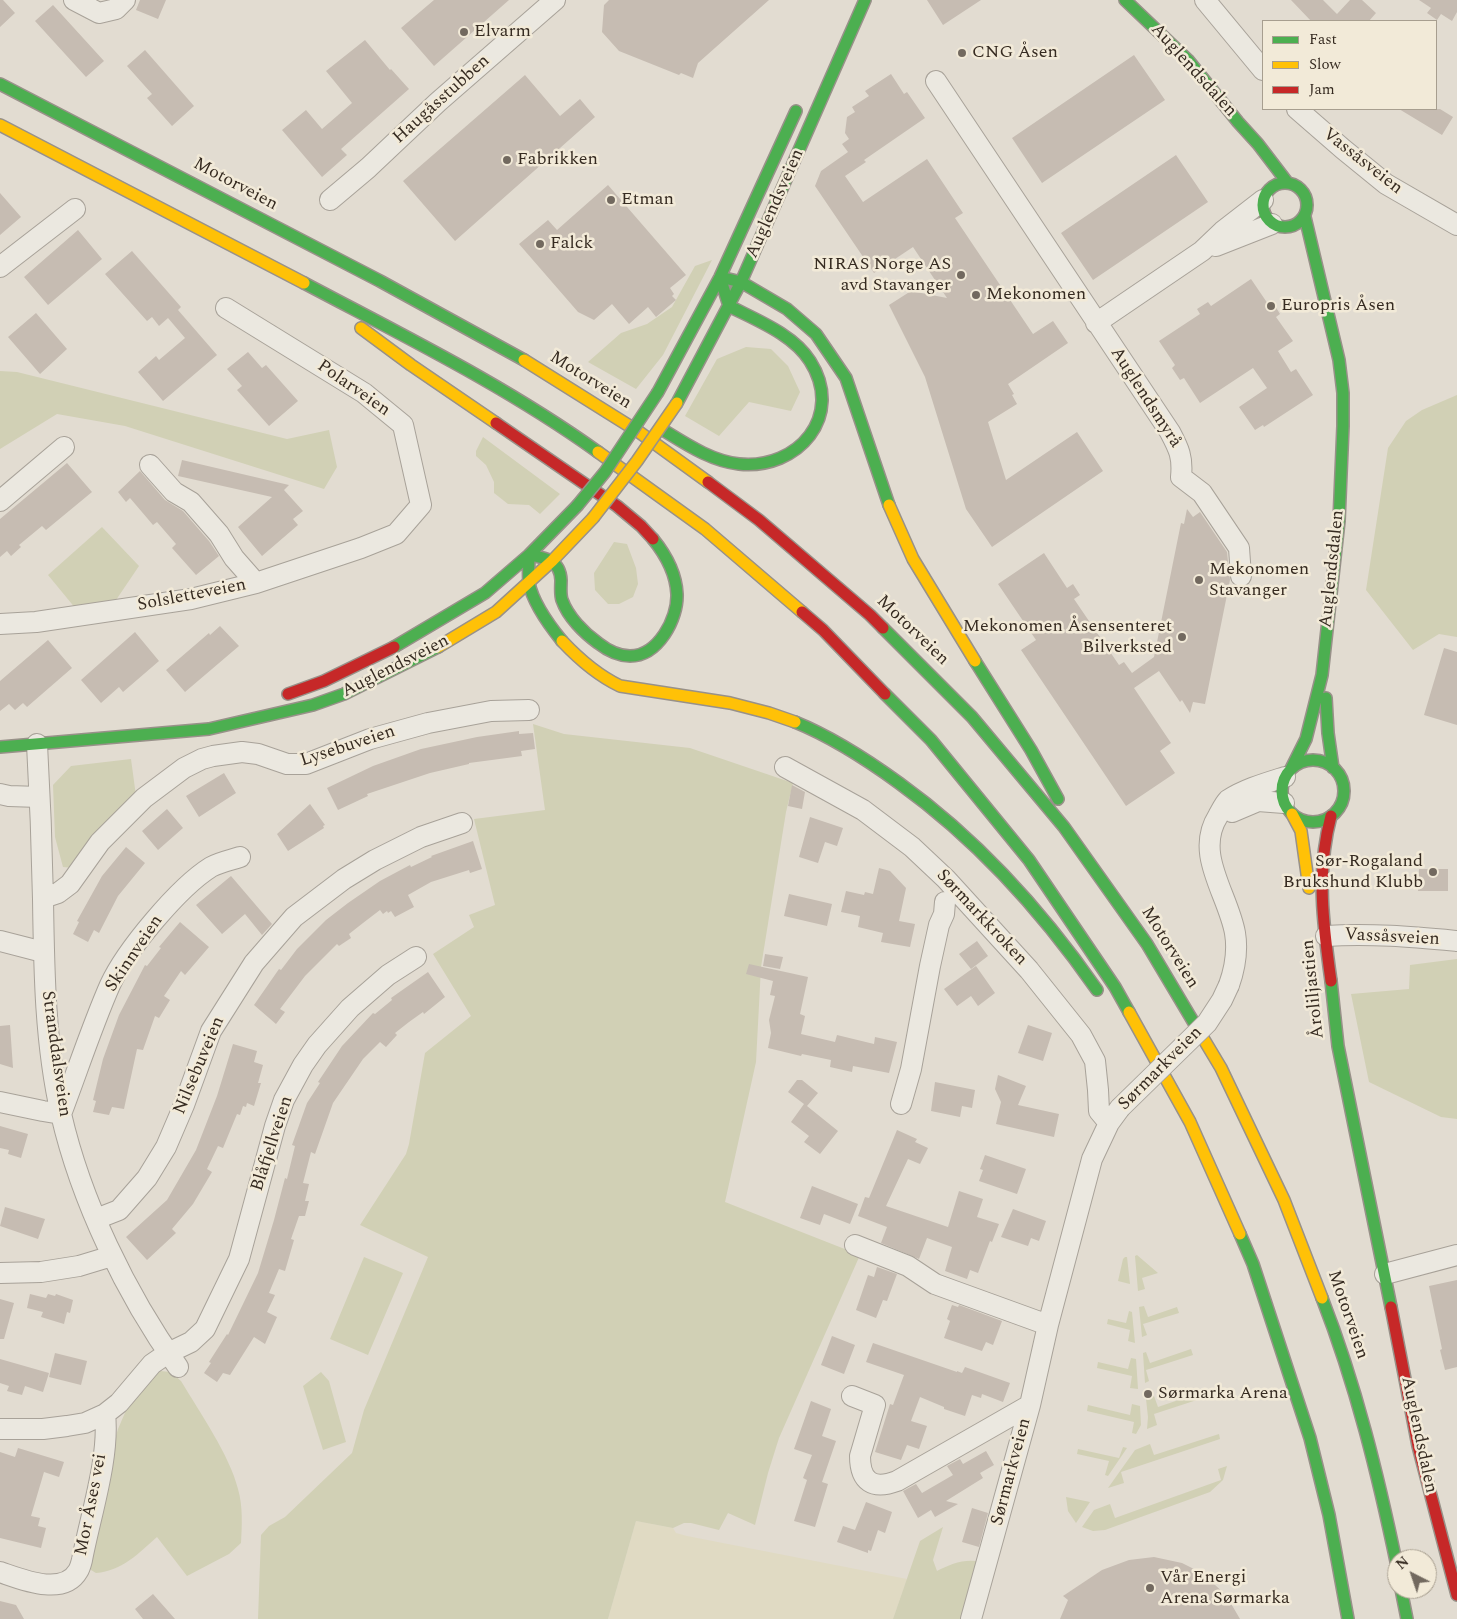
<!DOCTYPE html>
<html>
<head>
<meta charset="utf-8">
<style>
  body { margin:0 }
  #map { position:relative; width:1457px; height:1619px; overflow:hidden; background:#e2dcd1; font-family:Spectral,serif }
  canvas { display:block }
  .legend { position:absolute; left:1262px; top:20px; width:175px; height:90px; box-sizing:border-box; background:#f2ead8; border:1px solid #a79e8f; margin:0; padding:6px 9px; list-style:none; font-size:15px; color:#362b21 }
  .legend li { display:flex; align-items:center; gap:10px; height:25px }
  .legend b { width:25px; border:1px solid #a79e8f }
  .north { position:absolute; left:1387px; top:1549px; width:50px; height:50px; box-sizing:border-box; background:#f2ead8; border:1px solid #a79e8f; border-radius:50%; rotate:319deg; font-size:14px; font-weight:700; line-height:20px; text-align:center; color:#362b21 }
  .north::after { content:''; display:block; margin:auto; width:18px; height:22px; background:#72695f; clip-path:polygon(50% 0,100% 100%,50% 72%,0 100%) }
</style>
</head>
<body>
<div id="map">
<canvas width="1457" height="1619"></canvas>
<ul class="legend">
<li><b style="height:6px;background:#4caf50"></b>Fast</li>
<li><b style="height:6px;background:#ffc107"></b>Slow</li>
<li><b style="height:6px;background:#c62828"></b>Jam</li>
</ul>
<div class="north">N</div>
</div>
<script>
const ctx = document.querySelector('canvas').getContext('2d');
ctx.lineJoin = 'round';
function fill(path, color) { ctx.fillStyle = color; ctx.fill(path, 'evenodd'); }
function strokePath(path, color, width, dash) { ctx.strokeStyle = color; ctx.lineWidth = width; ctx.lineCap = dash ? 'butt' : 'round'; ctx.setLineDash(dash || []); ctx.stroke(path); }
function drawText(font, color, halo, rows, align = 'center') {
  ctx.font = font + ' Spectral,serif'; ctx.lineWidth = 5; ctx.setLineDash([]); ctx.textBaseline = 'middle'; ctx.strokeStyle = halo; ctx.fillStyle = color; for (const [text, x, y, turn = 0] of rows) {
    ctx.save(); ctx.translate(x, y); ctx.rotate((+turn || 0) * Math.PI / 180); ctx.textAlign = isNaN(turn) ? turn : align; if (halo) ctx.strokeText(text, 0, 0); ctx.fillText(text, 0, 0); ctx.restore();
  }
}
const farmland = new Path2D(`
  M636,1521L673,1528L676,1533L687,1536L907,1579L893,1619H608Z`);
const green = new Path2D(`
  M712,260L663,355L636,389L588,362L621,333L647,324L672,307L695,266Z
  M746,347L771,349L788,366L800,392L791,411L749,402L719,436L685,416L717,359Z
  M0,371L17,372L287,439L329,430L337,467L324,489L125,426L57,414L0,449Z
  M1457,395V637L1439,634L1413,650L1366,590L1388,448L1406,421L1422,410Z
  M483,437L560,494L540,514L529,505L508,504L494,493V482L486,465L476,456V451Z
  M102,527L139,566L114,603L76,609L48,575Z
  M614,542L627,544L636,568L638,584L633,597L619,604H608L595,590L594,573Z
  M533,724L564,734L690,748L793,783L786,812L761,967L756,1062L725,1202L860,1255L779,1438L768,1473L755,1525L728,1513L719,1530L691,1523H684L673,1528L636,1521L608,1619H258L261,1535L269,1526L285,1517L352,1453L364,1410L428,1257L360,1225L406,1154L409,1144L425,1053L471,1016L433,954L474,927L469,915L495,905L474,819L545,810Z
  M131,759L136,796L73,868L63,867L55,837L53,785L71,766Z
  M1457,959V1119L1441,1117L1369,1082L1351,994L1409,989L1410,965Z
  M1137,1255L1158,1273L1142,1278L1145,1289L1138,1291L1135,1256Z
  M364,1257L403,1273L368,1355L330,1339Z
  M1125,1257H1127L1130,1284L1118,1281L1123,1259Z
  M1144,1306L1148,1317L1177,1307L1179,1313L1143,1324L1147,1335L1142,1337L1139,1307Z
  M1129,1311L1132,1312L1135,1343L1128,1341L1130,1330L1107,1324L1108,1319L1126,1323Z
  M1191,1349L1193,1355L1146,1370L1149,1381L1145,1383L1143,1353L1146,1352L1150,1363Z
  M1131,1358L1136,1359L1138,1389L1130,1388L1132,1376L1097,1368L1098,1362L1128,1369Z
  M160,1371L171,1372L181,1381C199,1411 230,1456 238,1489C243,1506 242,1526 241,1543L229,1554L187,1576L157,1537C139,1553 122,1571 96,1573L91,1570L89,1566L112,1449L118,1429L127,1408L155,1374Z
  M321,1372L329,1381L346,1442L323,1450L303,1386Z
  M1205,1391L1206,1397L1154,1414L1157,1425L1147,1429L1148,1417L1146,1399L1154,1396L1158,1407Z
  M1132,1404L1140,1406L1141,1425L1136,1434L1132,1433L1134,1422L1087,1411L1088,1405L1130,1415Z
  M1219,1434L1220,1439L1121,1472L1124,1483L1108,1488L1135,1450L1150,1444L1154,1455Z
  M1123,1447L1127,1448L1108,1476L1105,1475L1109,1461L1077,1454L1078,1449L1119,1458Z
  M1227,1466L1223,1480L1210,1492L1105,1530L1093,1531L1082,1527L1094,1510L1110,1504L1115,1518L1221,1480L1218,1469Z
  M1066,1497L1090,1502L1076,1523L1068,1511Z
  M943,1527L933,1560L937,1571C950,1564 966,1558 981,1562L965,1619H893L920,1541Z`);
const building = new Path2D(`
  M0,0H3L15,13L0,27Z
  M140,0H166L158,19L136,10Z
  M434,0H509L434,66L401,28Z
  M609,0H769L698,63L693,78L681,73L679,75L619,51L602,32L604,5Z
  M927,0H981L943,25Z
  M1291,0H1323L1337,14L1350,0H1362L1376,13L1369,21H1311Z
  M1419,0H1457V12L1452,21L1441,14L1437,20L1427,13L1431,8Z
  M53,5L104,61L86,77L35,21Z
  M365,40L390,70L391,69L409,89L341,149L347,155L322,177L282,130L306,110L322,129L352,103L326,71Z
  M145,50L194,106L172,126L147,98L152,94L127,66Z
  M1134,55L1165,100L1042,183L1012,138Z
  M891,74L904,94L907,92L925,118L864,160L866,162L845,176L863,202L927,159L963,213L955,218L1033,334L1053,321L1068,343L1008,384L1014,394L1012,395L1017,404L988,422L1006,480L1077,432L1103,471L992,547L966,509L925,377L889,305L911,291L947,298L913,247L874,273L815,186L821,171L848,152L842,144L849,139L845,133L847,117L855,112L852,107L869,96L865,91Z
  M525,75L560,116L580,99L595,117L455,241L403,181Z
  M1399,109H1440L1453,117L1442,135Z
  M1176,155L1208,202L1093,280L1061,233Z
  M608,185L686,275L670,288L674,294L672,296L676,300L656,317L648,307L629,324L612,304L594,320L578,312L519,244L548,220L557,230Z
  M0,193L21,217L0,235Z
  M78,230L102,259L48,305L24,277Z
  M132,251L181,307L178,310L217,355L163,401L138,372L156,356L159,360L185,338L168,318L159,326L152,317L147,321L105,274Z
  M1251,279L1268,304L1272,301L1280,314L1276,317L1293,341L1278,351L1291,372L1296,369L1313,395L1264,427L1263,425L1255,430L1239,407L1267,388L1253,368L1200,403L1184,378L1180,380L1172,368L1175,365L1159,341L1200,314L1197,309L1208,302L1211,306Z
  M36,313L67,349L40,374L8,337Z
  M248,352L262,368L266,365L298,401L269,426L237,390L242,386L227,369Z
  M182,460L289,485L284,490L303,511L293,519L298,525L262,556L238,527L272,497L178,476Z
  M67,463L92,492L46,530L42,526L19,545L21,547L11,556L7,551L0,557V519Z
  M140,471L165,500L183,511L209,541L219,556L196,575L172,548L176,544L157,522L153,525L130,498L126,502L118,492Z
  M1187,509L1193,517L1200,512L1227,552L1230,580L1205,704L1193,702L1190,713L1182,700L1180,702L1159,671L1134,688L1171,743L1160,751L1175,773L1126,806L1021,650L1036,640L998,584L1044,553L1067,588L1073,584L1080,595L1074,599L1119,665L1124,662L1132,673L1154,657L1181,523L1184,524Z
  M220,626L239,646L185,692L166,670L209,633L210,635Z
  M135,632L159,661L123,692L119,687L101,703L81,680Z
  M48,640L72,668L27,707L23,703L15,710L9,704L0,711V681Z
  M1444,648L1457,652V725L1424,715Z
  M519,731V734L533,733L535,749L521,751L522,756L469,763V764L430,773L367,794L368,796L338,810L327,788L373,766L421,749L477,737Z
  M224,773L236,793L199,817L186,796Z
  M792,785L805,792L802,809L788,806Z
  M310,804L325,825L323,826L324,828L288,851L277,834Z
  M167,809L183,828L158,850L142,831Z
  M810,817L843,828L837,846L825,842L818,863L799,857Z
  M473,841L482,869L470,873L469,870L431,882L408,895L414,907L395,917L391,911L388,913L387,911L383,914L380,910L363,923L349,934L351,938L339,946L337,944L305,976L280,1009L285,1012L276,1024L254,1005L279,969L281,970L297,949L326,920L348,903L380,881L410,865L411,867L432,857L431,856Z
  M126,847L145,863L118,896L99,933L94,930L88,942L73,934L79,922L77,921L102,876Z
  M879,868L890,871L906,888L899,921L915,924L910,947L881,942L883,933L858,927L860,916L841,912L846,891L864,895L865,892L873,894Z
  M1419,869H1448V891H1418Z
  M231,876L272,924L262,935L245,914L222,934L196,905Z
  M789,894L832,904L827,926L784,916Z
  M180,922L209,947L185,975L181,971L164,996L170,1000L159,1018L155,1016L143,1050L137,1049L124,1109L112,1107L109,1115L93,1112L96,1101L93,1100L103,1059L119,1015L145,965L147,966L161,948L159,947Z
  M977,941L988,956L971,969L959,954Z
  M765,954L783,957L780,969L763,966Z
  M749,964L808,977L800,1014L805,1016L801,1034L835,1042L837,1035L874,1044L875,1037L897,1042L889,1073L853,1066L852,1072L830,1067L831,1060L802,1054L801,1056L768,1048L771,1033L769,1020L775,996L770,995L773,981L746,974Z
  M976,966L995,993L978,1006L971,996L957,1006L944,989Z
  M428,972L445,997L424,1014L423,1012L409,1022L395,1033L397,1035L386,1047L380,1042L363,1059L333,1103L315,1154L311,1152L303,1183L309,1184L305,1201H309L305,1216H299L291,1239L294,1240L285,1271L279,1269L269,1293L275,1295L267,1312L277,1317L265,1344L254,1337L230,1375L223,1373L217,1382L204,1373L211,1363L209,1362L227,1334L228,1335L258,1273L274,1220L285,1178L287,1179L295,1146L292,1145L307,1103L320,1083L318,1082L342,1046L373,1013L375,1014L392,1000L391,998Z
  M10,1025L13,1068L0,1064V1026Z
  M1028,1025L1052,1033L1043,1061L1018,1053Z
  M233,1044L257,1051L254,1062L263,1065L258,1083H261L254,1106L247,1103L246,1107L243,1106L240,1115L237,1114L223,1148L218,1146L207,1169L212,1172L193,1204L172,1229L176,1233L147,1260L126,1237L167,1200L196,1150L217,1096Z
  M998,1075L1026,1086L1018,1105L1059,1114L1054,1137L996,1124L1001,1102L995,1089Z
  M797,1080H802L818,1093L807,1106L838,1131L820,1154L804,1142L809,1136L791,1122L804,1104L788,1092Z
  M935,1082L975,1090L972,1108L962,1106L960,1117L931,1111Z
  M0,1126L28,1134L21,1158L8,1154L9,1150L0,1148Z
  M897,1130L917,1139L915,1142L928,1148L920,1164L908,1159L886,1206L948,1227L959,1191L983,1199L977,1217L999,1224L992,1242L990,1241L978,1273L970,1270L967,1279L945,1271L952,1247L927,1238L919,1259L881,1243L887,1227L858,1216L865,1197L869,1198Z
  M985,1155L1026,1169L1017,1194L979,1181L983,1170L980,1169Z
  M812,1186L858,1204L850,1224L824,1214L820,1225L800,1218Z
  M5,1207L45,1219L38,1239L0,1226Z
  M1013,1209L1046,1221L1039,1241L1031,1238L1028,1246L1001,1237Z
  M877,1267L897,1274L887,1301L883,1300L876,1318L856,1310L868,1275L874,1277Z
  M1457,1280V1367L1445,1370L1440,1350L1442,1349L1429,1286Z
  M30,1294L46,1298L48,1294L55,1296L56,1294L73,1300L70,1313L67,1312L64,1324L41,1317L43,1312L27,1308Z
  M0,1299L14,1303L4,1339H0Z
  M952,1305L958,1307L959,1305L1002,1321L993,1345L986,1342L982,1351L944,1338L950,1321L947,1319Z
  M832,1336L855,1345L844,1374L821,1365Z
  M873,1343L957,1372V1371L962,1373L965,1367L1010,1383L1003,1402L982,1394L981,1398L972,1395L965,1416L944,1409V1407L920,1397L911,1421L927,1426L919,1449L907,1445L901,1460L875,1452L890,1404L893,1405L904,1375L866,1362Z
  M55,1353L87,1361L81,1385L49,1377Z
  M0,1359L49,1373L43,1392L25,1386L22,1395L7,1391L9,1386L0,1383Z
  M811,1401L831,1409L822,1436L836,1441L822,1482L828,1484L815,1527L794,1521L807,1480L803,1478L812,1455L794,1449Z
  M18,1448L64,1462L59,1477L44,1472L31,1516L40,1518L38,1526L46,1528L41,1548L0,1538V1452L15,1457Z
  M986,1451L994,1465L980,1473L983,1478L946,1501L958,1504L935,1517L931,1510L918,1518L903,1491L916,1484L922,1493L953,1475L947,1466L960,1459L963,1464Z
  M866,1502L892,1512L885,1533L878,1530L871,1551L868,1550V1553L837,1542L843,1526L855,1530Z
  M972,1508L988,1513L979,1547L962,1542Z
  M1154,1557L1182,1563L1202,1573L1226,1595L1240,1619H1060L1068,1600L1063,1596L1102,1570L1129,1560Z
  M153,1594L175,1619H143L135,1609Z
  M0,1601L16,1605L24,1619H0Z`);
const street = new Path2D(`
  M74,0L99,13L116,9L125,0
  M1205,0L1263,70
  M936,81L1170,432C1179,449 1183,457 1181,477L1202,493L1239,548L1241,576
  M1297,109L1343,149L1386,184L1457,225
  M330,200L368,168L438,102L555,0
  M1216,246L1272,224
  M0,267L75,209
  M226,308L364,393L403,425L421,505L396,534L361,548L256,583
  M1096,323L1202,251L1223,231L1263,200
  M0,501L64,447
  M0,624L36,622L191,599L256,583L234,558L219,534L191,502L174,492L150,465
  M37,744C40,796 42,848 43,899C44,971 45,1044 61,1114C81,1201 126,1294 178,1367
  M785,767L863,810L912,847L946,879L1029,970L1081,1035L1095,1061L1098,1090L1099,1111L1109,1123
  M0,794L9,796L39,797
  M1232,812L1258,801L1284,803
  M43,898L58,893L70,884L100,842L144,798L184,768L202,759L213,756L242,752L258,754L287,764H306L370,739L428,723L491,711L529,710
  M1326,936C1370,933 1413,937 1457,941
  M0,941L43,952
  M1229,985C1235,968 1238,951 1235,933C1228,894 1194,854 1218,816C1221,811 1224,804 1228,800C1245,789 1266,783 1285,777
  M0,1102L43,1111L61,1114C77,1072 92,1026 110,985C126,950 179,887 211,867C220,862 231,860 240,857
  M901,1104L911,1069L930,966L939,925L944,914L945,902
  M96,1219L119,1210L147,1178L166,1147L184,1105L211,1031L254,963L294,917L344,879L375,860L421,837L462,823
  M855,1245L908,1266L935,1284L1048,1325
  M0,1273L41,1272L79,1266L112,1256
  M1385,1274L1457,1255
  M852,1396L875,1405L860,1456C860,1482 873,1490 897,1481L1030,1405
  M0,1429H43L67,1426L85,1423L105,1414L119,1403L152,1364L168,1353L191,1342L205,1329L239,1259L275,1126L284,1100L303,1065L317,1045L350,1008L388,975L416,957
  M0,1572C21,1579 63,1597 78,1571C80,1568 81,1564 82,1560C90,1517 110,1457 105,1414
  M971,1619L1030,1405L1048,1325L1092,1159L1109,1123L1120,1108`);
const fast = new Path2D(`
  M1125,0L1188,60L1238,122L1258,144L1287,182
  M0,84L380,281L524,360
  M1263 205a22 22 0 1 1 44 0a22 22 0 1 1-44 0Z
  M720,277L741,282L787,309L816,334L846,378L889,505
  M304,283C404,336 506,386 598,452
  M658,392L720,277L796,111
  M677,403L741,282L865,0
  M663,430C686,444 711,461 739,464C798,470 845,416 810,361C793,334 756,320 729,306L720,277
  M883,628L972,717L1064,827L1147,944L1197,1028
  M562,641C549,625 533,603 529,583C528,574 529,564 529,555C546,558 560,560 561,580C561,587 560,594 562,600C568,617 584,633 598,643C607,650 619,656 630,656C658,656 678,619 677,594C676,573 666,555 653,539
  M394,647L485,593L529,555L577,506
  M975,661L1031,750L1058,799
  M885,694L931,740L1029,860L1115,987L1129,1012
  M1326,698L1328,733L1333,768
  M795,722C832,737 866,759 899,783C978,840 1042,911 1097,990
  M0,747L209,729L313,705L344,694L438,647
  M1282 791a31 31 0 1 1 62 0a31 31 0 1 1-62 0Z
  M1291,769L1306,739L1322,675L1339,521L1343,426V393L1339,360L1305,217
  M1331,981L1338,1046L1391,1307
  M1240,1234L1253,1264L1310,1438L1329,1515L1348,1619
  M1322,1298C1356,1385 1378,1475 1397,1566
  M1401,1589L1407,1619`);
const slow = new Path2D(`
  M0,125L304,283
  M361,328L411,365L496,423
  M524,360L639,432L708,482
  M598,452L705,529L802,612
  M889,505L913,559L975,661
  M562,641C578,658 599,676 620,686L730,703L769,713L795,722
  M438,647L496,612L552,561L593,518
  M1292,814L1301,831L1309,888
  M1129,1012L1190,1122L1240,1234
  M1197,1028L1221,1068L1284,1200L1322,1298`);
const jam = new Path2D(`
  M496,423L617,506L641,526L653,539
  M708,482L759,520L870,615L883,628
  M802,612L823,630L885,694
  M288,694L324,681L394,647
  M1331,981C1323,924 1316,872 1331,816
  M1391,1307L1418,1446L1457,1595`);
const streetBridge = new Path2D(`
  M1120,1108L1207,1023L1222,1000L1229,985`);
const fastBridge = new Path2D(`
  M577,506L605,472L658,392`);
const slowBridge = new Path2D(`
  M593,518L637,461L677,403`);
const markers = [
  [464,32,5,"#72695f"],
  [962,53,5,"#72695f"],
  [507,160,5,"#72695f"],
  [611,200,5,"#72695f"],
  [540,244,5,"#72695f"],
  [961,275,5,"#72695f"],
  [976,295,5,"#72695f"],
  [1271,306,5,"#72695f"],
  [1199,580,5,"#72695f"],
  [1182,637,5,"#72695f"],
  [1433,872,5,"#72695f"],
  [1148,1394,5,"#72695f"],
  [1150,1588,5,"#72695f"]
];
const poiNames = [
  ["Elvarm",474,32],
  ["CNG Åsen",972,53],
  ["Fabrikken",517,160],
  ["Etman",621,200],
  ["Falck",550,244],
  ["NIRAS Norge AS",951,265,"right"],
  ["avd Stavanger",951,286,"right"],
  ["Mekonomen",986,295],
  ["Europris Åsen",1281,306],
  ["Mekonomen",1209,570],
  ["Stavanger",1209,591],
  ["Mekonomen Åsensenteret",1172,627,"right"],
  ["Bilverksted",1172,648,"right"],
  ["Sør-Rogaland",1423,862,"right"],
  ["Brukshund Klubb",1423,883,"right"],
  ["Sørmarka Arena",1158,1394],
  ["Vår Energi",1160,1578],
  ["Arena Sørmarka",1160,1599]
];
const streetNames = [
  ["Auglendsdalen",1193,71,48],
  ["Haugåsstubben",442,100,-42],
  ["Vassåsveien",1362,162,38],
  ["Motorveien",235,185,28],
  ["Auglendsveien",776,204,-66],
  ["Motorveien",590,381,32],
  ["Polarveien",353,389,35],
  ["Auglendsmyrå",1145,398,57],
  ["Auglendsdalen",1333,569,-84],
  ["Solsletteveien",192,596,-11],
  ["Motorveien",912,631,44],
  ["Auglendsveien",396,667,-27],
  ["Lysebuveien",348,747,-18],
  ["Sørmarkkroken",981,918,47],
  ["Vassåsveien",1392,938,3],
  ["Motorveien",1169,948,58],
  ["Skinnveien",135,954,-56],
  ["Åroliljastien",1314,989,-96],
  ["Stranddalsveien",55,1054,82],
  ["Nilsebuveien",200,1066,-67],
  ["Sørmarkveien",1161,1069,-45],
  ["Blåfjellveien",273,1144,-72],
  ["Motorveien",1347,1315,71],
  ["Auglendsdalen",1418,1435,78],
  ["Sørmarkveien",1012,1472,-75],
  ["Mor Åses vei",92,1505,-79]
];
fill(farmland, '#e0dac3');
fill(green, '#d1d0b5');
fill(building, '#c6bcb2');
strokePath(street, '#a8a299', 22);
strokePath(fast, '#989189', 14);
strokePath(slow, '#989189', 14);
strokePath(jam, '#989189', 14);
strokePath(street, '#ebe8e0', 20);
strokePath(fast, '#4caf50', 11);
strokePath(slow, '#ffc107', 11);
strokePath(jam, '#c62828', 11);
strokePath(streetBridge, '#a8a299', 22, []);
strokePath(fastBridge, '#989189', 14, []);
strokePath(slowBridge, '#989189', 14, []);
strokePath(streetBridge, '#ebe8e0', 20);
strokePath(fastBridge, '#4caf50', 11);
strokePath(slowBridge, '#ffc107', 11);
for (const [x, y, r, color] of markers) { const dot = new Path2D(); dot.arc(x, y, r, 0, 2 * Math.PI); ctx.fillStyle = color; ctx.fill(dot); strokePath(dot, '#f2ead8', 2); }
drawText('18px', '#362b21', '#f2ead8', poiNames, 'left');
drawText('18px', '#362b21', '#f2ead8', streetNames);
</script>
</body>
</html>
